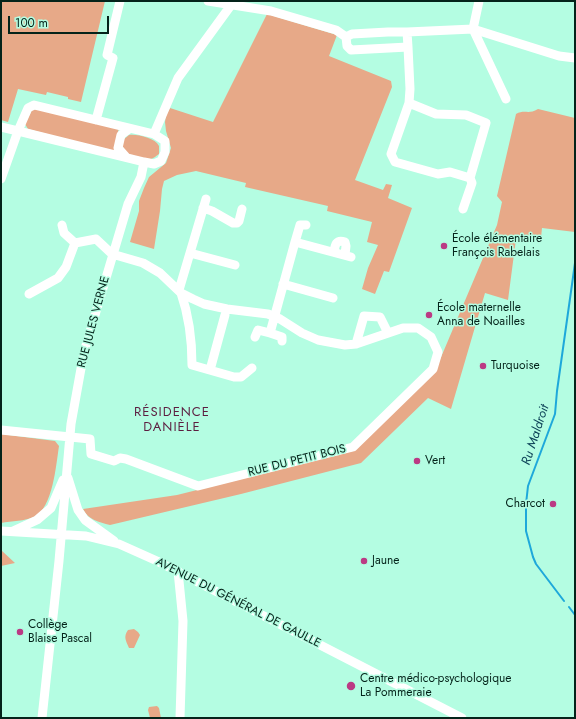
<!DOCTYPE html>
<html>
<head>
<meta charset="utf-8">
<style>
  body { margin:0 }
  #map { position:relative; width:576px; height:719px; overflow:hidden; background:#b4fde2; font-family:Jost,sans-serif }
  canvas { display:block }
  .frame { position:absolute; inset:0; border:2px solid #04231a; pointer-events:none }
  .scale { position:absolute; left:8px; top:16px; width:101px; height:18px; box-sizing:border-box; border:2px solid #04231a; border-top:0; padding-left:5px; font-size:12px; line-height:14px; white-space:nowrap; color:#04231a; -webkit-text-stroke:3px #b4fde2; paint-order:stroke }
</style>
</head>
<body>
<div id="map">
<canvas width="576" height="719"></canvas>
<div class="frame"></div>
<div class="scale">100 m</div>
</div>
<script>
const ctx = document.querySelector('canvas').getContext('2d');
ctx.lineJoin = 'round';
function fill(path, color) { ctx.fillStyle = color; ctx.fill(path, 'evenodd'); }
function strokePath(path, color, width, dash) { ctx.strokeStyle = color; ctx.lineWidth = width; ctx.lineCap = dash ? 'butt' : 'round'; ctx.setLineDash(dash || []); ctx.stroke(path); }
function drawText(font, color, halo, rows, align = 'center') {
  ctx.font = font + ' Jost,sans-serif'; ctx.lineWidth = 3; ctx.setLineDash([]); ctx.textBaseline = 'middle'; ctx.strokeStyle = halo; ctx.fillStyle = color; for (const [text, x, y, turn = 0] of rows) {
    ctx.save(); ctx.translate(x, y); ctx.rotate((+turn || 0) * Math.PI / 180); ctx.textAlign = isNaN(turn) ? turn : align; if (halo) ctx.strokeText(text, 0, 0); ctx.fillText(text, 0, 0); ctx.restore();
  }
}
const green = new Path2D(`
  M1,1H105L81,102L68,99V97L47,92L46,95L18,89L8,122L1,120Z
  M267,14L337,35L329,56L391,81L392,87L355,180L383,190L386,184L392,185L388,198L412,208L389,272L384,271L375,294L362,289L368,268L378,245L367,242L372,222L327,211L328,206L245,187L246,183L196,171L177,175L164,181L162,189L160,211L154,249L130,242L139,211V201L144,188L149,177L166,163L171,148L166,131L165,122L166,115L170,108L213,122Z
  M38,109L119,128L117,136L114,152L28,129L25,124L32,110Z
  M538,109L575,118V232L542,228L541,238L516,239L508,300L485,293L451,409L428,398L361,463L241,494L110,525C99,522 88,520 83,509L177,495L353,451L436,369L497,225L502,202L497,196L516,114C525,109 528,115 538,109Z
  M129,135C138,134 155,138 159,146V154C156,156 154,158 151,159C147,159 132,156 128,154C123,151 122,145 123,140Z
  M1,434L55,441L59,446C56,465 53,508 34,517C25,521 12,521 1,523Z
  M1,550L15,563L1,566Z
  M134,629L138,632L140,635L134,648H129C126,641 123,637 128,630Z
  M157,706L159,708L161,718H150L148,710L149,707Z`);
const stream = new Path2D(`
  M564,601L536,564L533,557L526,531V504L528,486L555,414L557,391L575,263
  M569,607L575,615`);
const minor = new Path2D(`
  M208,1L271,11L336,30L346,37
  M473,29L506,99
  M473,29L479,1
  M388,32H407L408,47L351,50L347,46L346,37L352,34Z
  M407,32L473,29L559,56L575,58
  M408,47L410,89L409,103L391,154L395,162L438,174L450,172L470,178L486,123L466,115L436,114L409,103
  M96,120L113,58L107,55L120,1
  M1,127L18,131L144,162L154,164L161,161L165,152V141L154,134L34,105L28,108L18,131L1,179
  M154,134L178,78L234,1
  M126,157L118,148L121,135L129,129
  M203,208L212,211L233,223H237L239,221L242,209
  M463,209L472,183L470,178
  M295,242L300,225H306
  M334,252C335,245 336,239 345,242L346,246L345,255
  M190,253L235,265
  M283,284L333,298
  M179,290L206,199
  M181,293C189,316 192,340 192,365L234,377H241L252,368
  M29,294L58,278L66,267L75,243
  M255,337L258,330L270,333
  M282,341V337L270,333L295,242L351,257
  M356,344L364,316L380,317L388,333
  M210,370L225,315
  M1,430L90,439L91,454L114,461L120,458L126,459L198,486L353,447L433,369L438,352L431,337L418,328H403L356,344L345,345L318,340L302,333L280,319L268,314L227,309L204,304L193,299L181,293L160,273L143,263L112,254L96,239L75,243L64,233L62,225
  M68,478L78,510L85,520L114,541
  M1,531L86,536L119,544L157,561L462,718
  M13,531L37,520L51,508L63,480
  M178,571L183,621L180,718
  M42,718L59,561L71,424L84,352L128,204L141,177L144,162`);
const markers = [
  [444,246,4,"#bb3a84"],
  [429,315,4,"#bb3a84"],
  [483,366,4,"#bb3a84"],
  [417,461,4,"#bb3a84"],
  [553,504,4,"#bb3a84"],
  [364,561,4,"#bb3a84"],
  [20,632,4,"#bb3a84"],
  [351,686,5,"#bb3a84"]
];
const poiNames = [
  ["École élémentaire",452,239],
  ["François Rabelais",452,253],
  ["École maternelle",437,308],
  ["Anna de Noailles",437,322],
  ["Turquoise",491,366],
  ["Vert",425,461],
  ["Charcot",545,504,"right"],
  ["Jaune",372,561],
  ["Collège",28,625],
  ["Blaise Pascal",28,639],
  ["Centre médico-psychologique",360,679],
  ["La Pommeraie",360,693]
];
const streetNames = [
  ["RUE JULES VERNE",94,322,-75],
  ["RUE DU PETIT BOIS",297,461,-14],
  ["AVENUE DU GÉNÉRAL DE GAULLE",238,603,27]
];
const neighbourhoodNames = [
  ["RÉSIDENCE",172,413],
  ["DANIÈLE",172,428]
];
const waterNames = [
  ["Ru Maldroit",536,435,-72]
];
fill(green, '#e7a988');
strokePath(stream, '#1ea8da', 2);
strokePath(minor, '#fff', 9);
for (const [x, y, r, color] of markers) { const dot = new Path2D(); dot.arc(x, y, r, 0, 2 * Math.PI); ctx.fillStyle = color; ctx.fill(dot); strokePath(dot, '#b4fde2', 1.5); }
drawText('12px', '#04231a', '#b4fde2', poiNames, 'left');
drawText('12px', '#04231a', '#b4fde2', streetNames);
ctx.letterSpacing = '1px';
drawText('13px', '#5c1d40', '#b4fde2', neighbourhoodNames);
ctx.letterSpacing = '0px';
drawText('italic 13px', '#0f4459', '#b4fde2', waterNames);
</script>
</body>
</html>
